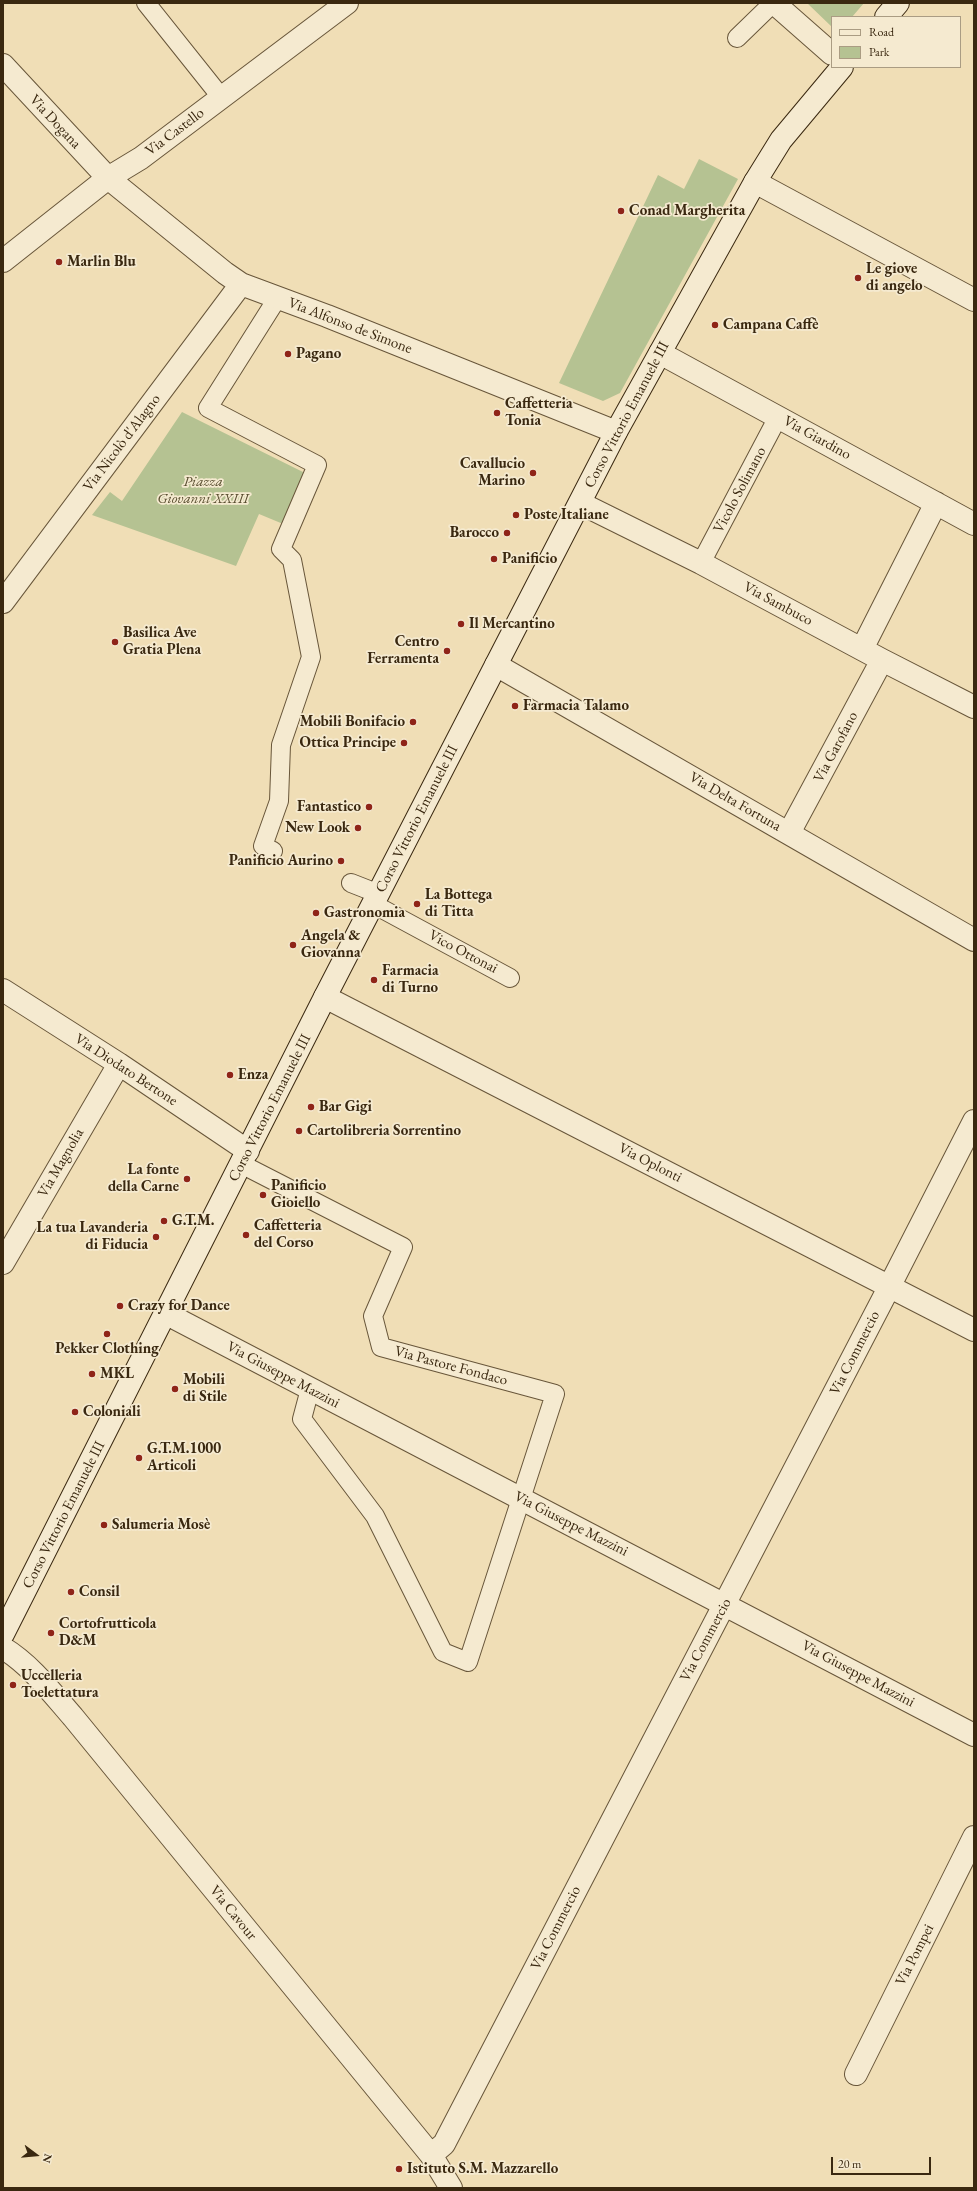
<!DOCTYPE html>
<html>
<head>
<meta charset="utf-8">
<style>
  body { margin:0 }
  #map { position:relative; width:977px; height:2191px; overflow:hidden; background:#f0deb6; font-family:"EB Garamond",serif }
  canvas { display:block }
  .frame { position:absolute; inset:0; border:4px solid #3a2810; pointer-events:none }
  .legend { position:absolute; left:831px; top:16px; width:130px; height:52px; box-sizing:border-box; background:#f5ead0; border:1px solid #aa9c83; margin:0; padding:5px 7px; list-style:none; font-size:12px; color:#3a2810 }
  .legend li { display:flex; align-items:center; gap:8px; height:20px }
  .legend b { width:20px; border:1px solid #aa9c83 }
  .north { position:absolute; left:16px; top:2135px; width:40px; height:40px; -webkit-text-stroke:3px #f5ead0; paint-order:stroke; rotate:106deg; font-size:11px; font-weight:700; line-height:16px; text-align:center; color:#3a2810 }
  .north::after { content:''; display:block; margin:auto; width:14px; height:18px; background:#3a2810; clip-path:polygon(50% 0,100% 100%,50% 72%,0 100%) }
  .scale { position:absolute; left:831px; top:2157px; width:100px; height:18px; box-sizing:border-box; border:2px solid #3a2810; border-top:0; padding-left:5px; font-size:12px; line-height:14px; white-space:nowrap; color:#3a2810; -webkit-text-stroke:3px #f5ead0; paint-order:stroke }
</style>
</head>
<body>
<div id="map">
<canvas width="977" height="2191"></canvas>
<div class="frame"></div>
<ul class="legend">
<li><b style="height:5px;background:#f5ead0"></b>Road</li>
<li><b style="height:11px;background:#b5c292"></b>Park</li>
</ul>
<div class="north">N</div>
<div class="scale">20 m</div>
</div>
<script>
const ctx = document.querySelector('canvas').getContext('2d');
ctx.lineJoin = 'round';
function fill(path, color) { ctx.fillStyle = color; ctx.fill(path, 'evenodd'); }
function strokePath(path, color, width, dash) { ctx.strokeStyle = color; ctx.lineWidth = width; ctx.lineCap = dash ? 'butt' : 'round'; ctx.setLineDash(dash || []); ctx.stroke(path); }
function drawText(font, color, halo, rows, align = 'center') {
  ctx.font = font + ' "EB Garamond",serif'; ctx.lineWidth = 3.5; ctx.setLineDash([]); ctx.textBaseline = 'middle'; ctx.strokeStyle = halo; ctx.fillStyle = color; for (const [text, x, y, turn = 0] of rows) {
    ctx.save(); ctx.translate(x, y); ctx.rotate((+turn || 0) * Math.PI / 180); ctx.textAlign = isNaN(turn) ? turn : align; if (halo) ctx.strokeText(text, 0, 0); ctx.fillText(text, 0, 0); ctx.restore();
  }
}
const green = new Path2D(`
  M807,3H864L852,17H832V27Z
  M699,159L738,179L620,393L603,401L559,383L658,175L684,189Z
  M182,412L309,475L288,526L259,514L236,566L92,515L110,492L122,501Z`);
const lane = new Path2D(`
  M146,3L221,97
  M737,38L773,3
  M701,563L778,417
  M273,851L263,846L279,801L281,745L311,657L292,560L281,549L317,465L208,408L278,297
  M351,883L379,894
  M373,904L510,978
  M241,1164L403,1247L373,1316L381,1347L555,1394L468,1662L443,1652L375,1516L302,1419L310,1389`);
const street = new Path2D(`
  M774,3L832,54
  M3,65L108,178L225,273L241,284L327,316L616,432
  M755,182L974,300
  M3,261L108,178L141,158L347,3
  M660,353L974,524
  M580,503L701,563L882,660L974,707
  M3,602L241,284
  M862,649L936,503
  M496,665L974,940
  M789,833L882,660
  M3,990L119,1064L248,1151
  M325,997L974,1330
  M3,1263L119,1064
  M167,1314L974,1735
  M3,1648C31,1665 52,1693 73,1717L431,2155L451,2188
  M856,2074L974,1837
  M431,2155L444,2144L883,1299L974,1121`);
const secondary = new Path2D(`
  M886,17L898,3
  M3,1634L325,997L616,432L755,182L781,140L842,67`);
const markers = [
  [621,211,4,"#8f2418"],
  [59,262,4,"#8f2418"],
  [858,278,4,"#8f2418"],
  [715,325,4,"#8f2418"],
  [288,354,4,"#8f2418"],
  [497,413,4,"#8f2418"],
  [533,473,4,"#8f2418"],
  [516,515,4,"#8f2418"],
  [507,533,4,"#8f2418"],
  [494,559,4,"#8f2418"],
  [461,624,4,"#8f2418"],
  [115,642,4,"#8f2418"],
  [447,651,4,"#8f2418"],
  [515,706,4,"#8f2418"],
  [413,722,4,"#8f2418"],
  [404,743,4,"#8f2418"],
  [369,807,4,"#8f2418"],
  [358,828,4,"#8f2418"],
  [341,861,4,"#8f2418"],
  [417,904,4,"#8f2418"],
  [316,913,4,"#8f2418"],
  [293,945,4,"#8f2418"],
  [374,980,4,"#8f2418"],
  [230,1075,4,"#8f2418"],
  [311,1107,4,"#8f2418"],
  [299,1131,4,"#8f2418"],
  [187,1179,4,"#8f2418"],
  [263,1195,4,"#8f2418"],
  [164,1221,4,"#8f2418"],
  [246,1235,4,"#8f2418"],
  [156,1237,4,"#8f2418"],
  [120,1306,4,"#8f2418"],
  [107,1334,4,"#8f2418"],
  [92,1374,4,"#8f2418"],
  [175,1389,4,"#8f2418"],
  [75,1412,4,"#8f2418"],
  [139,1458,4,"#8f2418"],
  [104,1525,4,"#8f2418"],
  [71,1592,4,"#8f2418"],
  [51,1633,4,"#8f2418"],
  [13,1685,4,"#8f2418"],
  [399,2169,4,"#8f2418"]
];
const streetNames = [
  ["Via Dogana",55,122,47],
  ["Via Castello",175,132,-37],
  ["Via Alfonso de Simone",350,326,21],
  ["Corso Vittorio Emanuele III",627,415,-62],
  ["Via Giardino",817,438,29],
  ["Via Nicolò d'Alagno",122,443,-53],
  ["Vicolo Solimano",740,490,-62],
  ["Via Sambuco",778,604,28],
  ["Via Garofano",836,747,-62],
  ["Via Delta Fortuna",735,802,30],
  ["Corso Vittorio Emanuele III",417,819,-63],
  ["Vico Ottonai",463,952,28],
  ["Via Diodato Bertone",126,1070,33],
  ["Corso Vittorio Emanuele III",270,1108,-63],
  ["Via Magnolia",61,1163,-60],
  ["Via Oplonti",650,1163,27],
  ["Via Commercio",855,1353,-63],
  ["Via Pastore Fondaco",451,1366,15],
  ["Via Giuseppe Mazzini",283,1375,28],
  ["Corso Vittorio Emanuele III",64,1515,-63],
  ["Via Giuseppe Mazzini",571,1524,27],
  ["Via Commercio",706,1640,-62],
  ["Via Giuseppe Mazzini",858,1674,28],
  ["Via Cavour",233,1913,51],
  ["Via Commercio",556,1928,-63],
  ["Via Pompei",915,1955,-63]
];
const poiNames = [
  ["Conad Margherita",629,211],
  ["Marlin Blu",67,262],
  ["Le giove",866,269],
  ["di angelo",866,286],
  ["Campana Caffè",723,325],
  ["Pagano",296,354],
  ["Caffetteria",505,404],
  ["Tonia",505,421],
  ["Cavallucio",525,464,"right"],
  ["Marino",525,481,"right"],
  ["Poste Italiane",524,515],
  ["Barocco",499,533,"right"],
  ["Panificio",502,559],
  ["Il Mercantino",469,624],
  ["Basilica Ave",123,633],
  ["Gratia Plena",123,650],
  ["Centro",439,642,"right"],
  ["Ferramenta",439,659,"right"],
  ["Farmacia Talamo",523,706],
  ["Mobili Bonifacio",405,722,"right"],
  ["Ottica Principe",396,743,"right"],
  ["Fantastico",361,807,"right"],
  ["New Look",350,828,"right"],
  ["Panificio Aurino",333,861,"right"],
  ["La Bottega",425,895],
  ["di Titta",425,912],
  ["Gastronomia",324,913],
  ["Angela &",301,936],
  ["Giovanna",301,953],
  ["Farmacia",382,971],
  ["di Turno",382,988],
  ["Enza",238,1075],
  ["Bar Gigi",319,1107],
  ["Cartolibreria Sorrentino",307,1131],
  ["La fonte",179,1170,"right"],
  ["della Carne",179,1187,"right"],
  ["Panificio",271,1186],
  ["Gioiello",271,1203],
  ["G.T.M.",172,1221],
  ["Caffetteria",254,1226],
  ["del Corso",254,1243],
  ["La tua Lavanderia",148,1228,"right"],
  ["di Fiducia",148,1245,"right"],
  ["Crazy for Dance",128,1306],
  ["Pekker Clothing",107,1349,"center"],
  ["MKL",100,1374],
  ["Mobili",183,1380],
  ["di Stile",183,1397],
  ["Coloniali",83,1412],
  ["G.T.M.1000",147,1449],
  ["Articoli",147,1466],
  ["Salumeria Mosè",112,1525],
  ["Consil",79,1592],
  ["Cortofrutticola",59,1624],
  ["D&M",59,1641],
  ["Uccelleria",21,1676],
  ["Toelettatura",21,1693],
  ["Istituto S.M. Mazzarello",407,2169]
];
const parkNames = [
  ["Piazza",203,482],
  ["Giovanni XXIII",203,499]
];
fill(green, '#b5c292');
strokePath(lane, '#68563a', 20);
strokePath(street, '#68563a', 24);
strokePath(secondary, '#3a2810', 24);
strokePath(lane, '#f5ead0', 18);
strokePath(street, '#f5ead0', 22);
strokePath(secondary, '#f5ead0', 22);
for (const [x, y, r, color] of markers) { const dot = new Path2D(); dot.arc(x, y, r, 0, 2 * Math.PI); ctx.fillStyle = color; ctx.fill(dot); strokePath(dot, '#f5ead0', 1.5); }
drawText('15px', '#3a2810', '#f5ead0', streetNames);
drawText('bold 15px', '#3a2810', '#f5ead0', poiNames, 'left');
drawText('italic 15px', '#594e30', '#f5ead0', parkNames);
</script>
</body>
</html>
